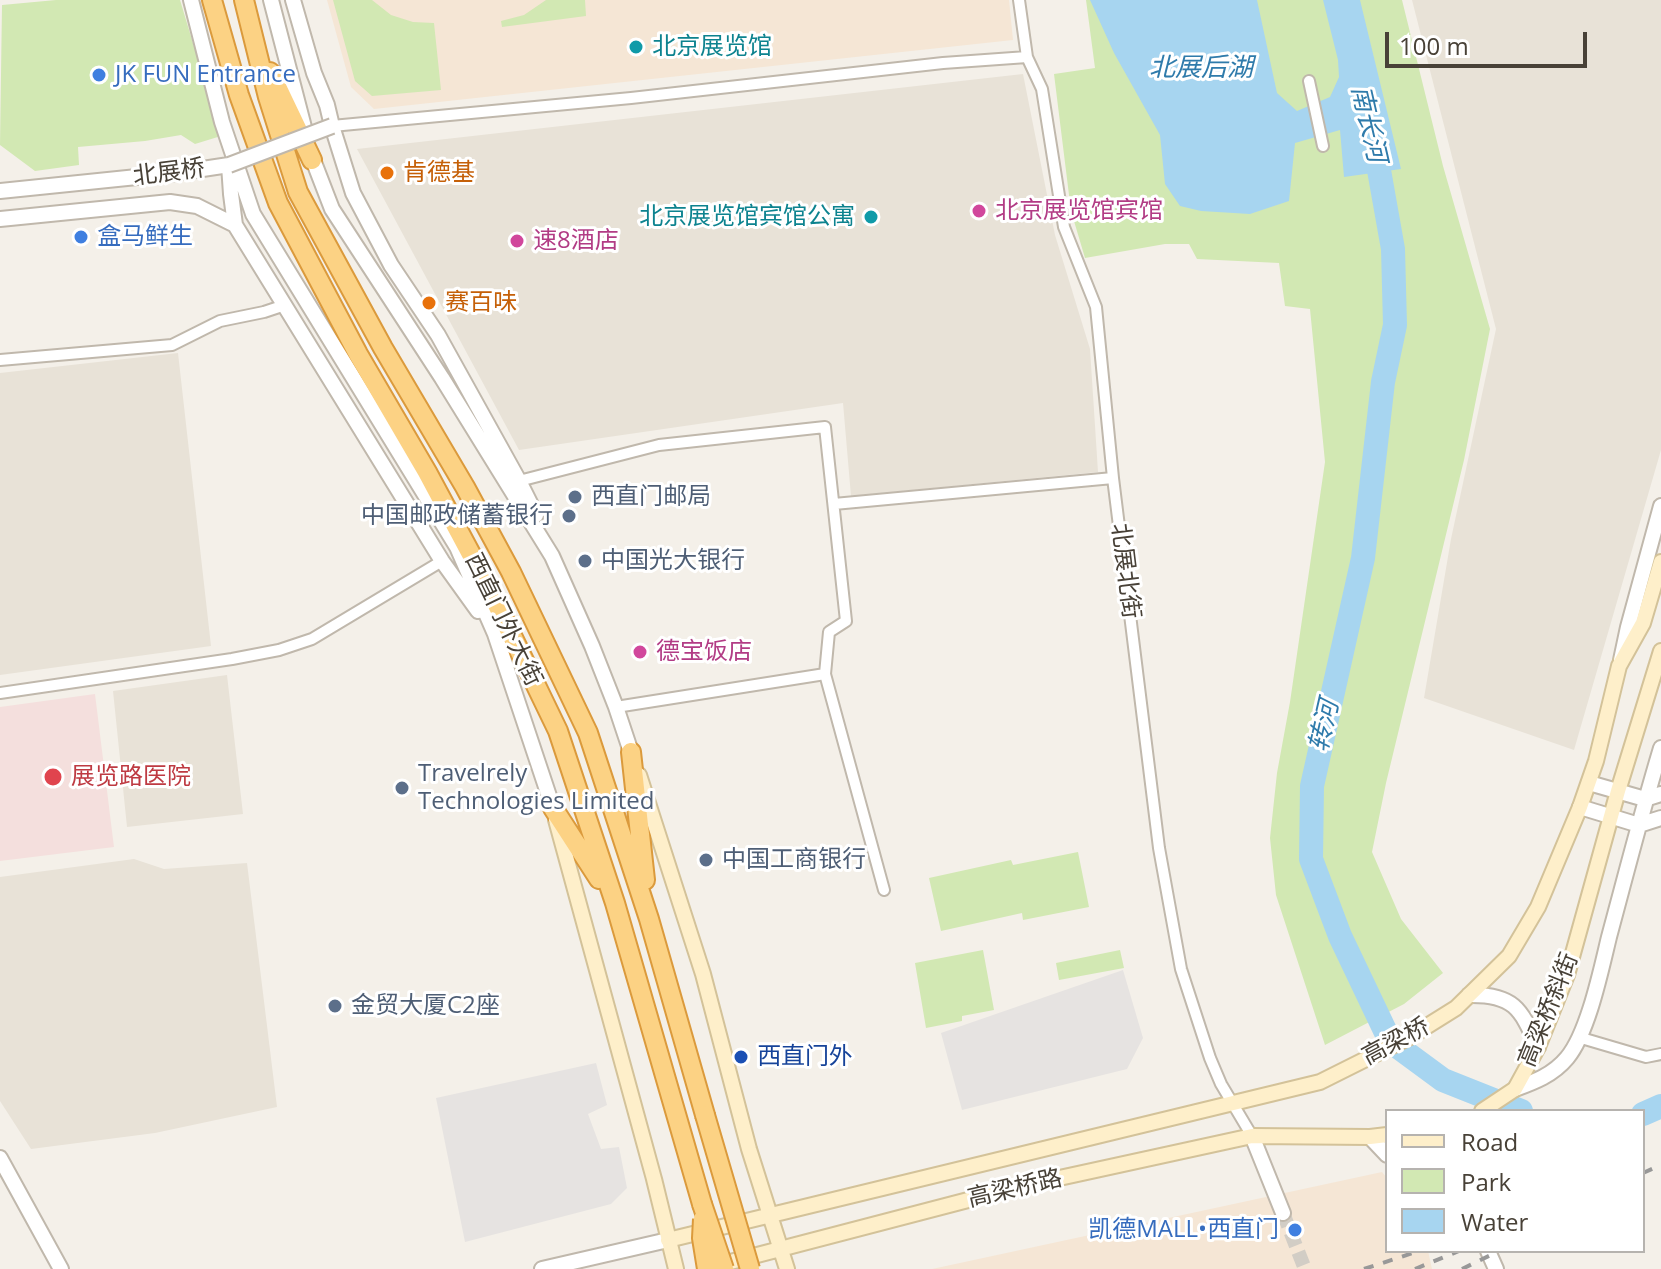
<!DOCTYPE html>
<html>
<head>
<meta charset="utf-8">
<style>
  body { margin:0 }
  #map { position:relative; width:1661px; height:1269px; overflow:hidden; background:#f4f0e9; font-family:"Open Sans",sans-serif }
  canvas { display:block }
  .legend { position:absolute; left:1385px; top:1109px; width:260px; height:144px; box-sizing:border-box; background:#fff; border:2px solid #b6b3af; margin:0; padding:10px 14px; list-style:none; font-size:24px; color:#484137 }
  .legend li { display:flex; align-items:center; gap:16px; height:40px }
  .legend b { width:40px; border:2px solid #b6b3af }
  .scale { position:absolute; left:1385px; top:32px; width:202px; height:36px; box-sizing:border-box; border:4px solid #484137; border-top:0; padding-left:10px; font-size:24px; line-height:28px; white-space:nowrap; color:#484137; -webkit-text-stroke:6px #fff; paint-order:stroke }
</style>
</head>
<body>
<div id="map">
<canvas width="1661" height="1269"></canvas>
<ul class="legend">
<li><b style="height:10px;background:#feefca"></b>Road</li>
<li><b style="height:22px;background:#d2e8b3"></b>Park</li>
<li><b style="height:22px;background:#a7d5f0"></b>Water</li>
</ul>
<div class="scale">100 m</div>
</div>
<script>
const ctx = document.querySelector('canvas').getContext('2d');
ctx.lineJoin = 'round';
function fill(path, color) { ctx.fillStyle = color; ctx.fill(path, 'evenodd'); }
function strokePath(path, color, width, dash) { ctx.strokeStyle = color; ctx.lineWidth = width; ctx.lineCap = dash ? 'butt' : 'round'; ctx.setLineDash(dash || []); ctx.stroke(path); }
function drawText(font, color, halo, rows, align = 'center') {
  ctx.font = font + ' "Open Sans","Noto Sans SC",sans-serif'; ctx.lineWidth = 6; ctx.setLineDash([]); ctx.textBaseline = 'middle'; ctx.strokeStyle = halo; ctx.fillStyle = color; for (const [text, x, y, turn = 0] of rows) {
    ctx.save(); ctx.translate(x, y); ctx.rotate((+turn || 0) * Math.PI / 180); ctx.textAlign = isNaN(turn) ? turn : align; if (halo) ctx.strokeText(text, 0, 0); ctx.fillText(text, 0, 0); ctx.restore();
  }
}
const residential = new Path2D(`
  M1412,0H1661V450L1574,750L1424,698L1451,539L1496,329Z
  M1023,74L1055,235L1090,349L1098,472L851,496L843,403L519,450L357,149Z
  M178,353L211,646L0,675V373Z
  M227,675L243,814L127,827L113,691Z
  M134,859L164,869L247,863L277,1107L155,1133L31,1149L0,1101V877Z`);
const commercial = new Path2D(`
  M327,0H1009L1013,40L374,109L351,87Z
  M1382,1172L1387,1178V1251H1428L1432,1269H932Z`);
const medical = new Path2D(`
  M95,694L114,847L0,861V707Z`);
const green = new Path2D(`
  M56,0H180L221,136L195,144L181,135L145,141L78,147L79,165L35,171L0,145L2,5Z
  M333,0H372L391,15L413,22L434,23L441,90L372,96L355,81Z
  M546,0H585L586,16L502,27L501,21L524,15Z
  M1086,0H1402L1443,166L1490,329L1464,460L1386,783L1372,852L1401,919L1443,973L1404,1004L1325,1045L1276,895L1270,838L1277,773L1290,702L1325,462L1310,309L1285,306L1279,263L1197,259L1189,244H1165L1085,258L1071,211L1054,74L1095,68Z
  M1078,852L1089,907L1023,920L1022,913L941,931L929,878L1011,860L1013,865Z
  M983,950L994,1010L962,1016V1021L926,1028L915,963Z
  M1120,950L1124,968L1059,980L1056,963Z`);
const parking = new Path2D(`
  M1123,970L1143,1038L1127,1069L962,1110L941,1033Z
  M596,1063L607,1105L588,1114L601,1149L619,1147L627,1188L611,1204L465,1242L436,1098Z`);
const water = new Path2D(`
  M1090,0H1257L1277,93L1297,111L1330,97L1339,77L1338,60L1323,0H1360L1401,169L1344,177L1340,130L1295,143L1289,201L1250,214L1201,211L1180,206L1165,184L1160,135L1114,53Z`);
const river = new Path2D(`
  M1374,142L1393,249L1395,325L1383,382L1363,558L1312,786L1311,859L1340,936L1390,1041L1443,1080L1521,1111
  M1643,1114L1661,1106`);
const tertiaryTunnel = new Path2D(`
  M1283,1213L1305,1269`);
const minor = new Path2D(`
  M1019,0L1027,57L1042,89L1064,227L1096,307L1113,478L1159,848L1181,969L1210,1058L1221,1084L1252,1136
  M1309,81L1323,146
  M332,126L631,98L943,63L1027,57
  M0,360L172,345L220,321L264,312L285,305
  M519,481L659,445L825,427L846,621L829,632L825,674L884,890
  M834,504L1113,478
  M0,693L232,659L279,650L312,639L442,561
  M616,707L825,674
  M1578,1037L1646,1057L1661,1054`);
const tertiary = new Path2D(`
  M191,0L222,122L253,214L457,547L495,634L553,808
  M271,0L305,131
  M293,0L314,73L327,105L332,126L353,193L391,265L438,335L519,481L536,515
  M310,152L332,209L442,378L552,556L592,646L616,707L631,752
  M0,191L176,173L229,165L231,194L235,225L442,561L478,611
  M0,219L170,202L197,206L235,225
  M1621,660L1628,627L1661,506
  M1589,783L1645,799
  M1645,799L1661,794
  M1580,807L1639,825
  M1639,825L1661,818
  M1469,995C1515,994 1521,1010 1538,1047
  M1515,1089C1534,1082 1553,1075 1567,1058C1588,1033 1601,970 1609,937C1626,874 1642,811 1661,748
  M1252,1136L1283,1213
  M1370,1137L1387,1155
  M0,1158L61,1269
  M1488,1251L1496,1269
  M542,1269L668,1240`);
const secondary = new Path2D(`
  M639,775L703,974L749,1149L787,1269
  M556,820L654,1179L676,1269
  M1482,1111L1515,1089L1538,1047L1567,975L1618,791L1661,651
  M668,1240L1320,1082L1408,1038L1456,1008L1509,956L1538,907L1580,807L1596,761L1619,666L1643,623L1661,562
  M715,1266L1018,1187L1252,1136L1370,1137L1387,1135`);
const trunk = new Path2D(`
  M212,0L239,95L278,203L358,354L427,472L488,586L558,731L615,903L702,1204
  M244,0L268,97L298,192L383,348L465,487L511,572L588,733L649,919L705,1115
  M270,72L312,160
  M631,752L645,880
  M553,808L599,879`);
const rail = new Path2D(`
  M1643,1173L1661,1165
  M1364,1269L1419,1251
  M1415,1269L1459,1251
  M1462,1269L1499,1251`);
const tertiaryBridge = new Path2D(`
  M229,165L332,126`);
const trunkBridge = new Path2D(`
  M705,1115L750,1269
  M702,1204L724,1269
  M703,1219L702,1238L707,1269`);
const markers = [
  [636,47,8,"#0f9aa8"],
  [99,75,8,"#3f7fe0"],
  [387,173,8,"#e8710a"],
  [979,211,8,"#d1479c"],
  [871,217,8,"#0f9aa8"],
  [81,237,8,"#3f7fe0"],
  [517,241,8,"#d1479c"],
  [429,303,8,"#e8710a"],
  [575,497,8,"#5c6f8a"],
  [569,516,8,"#5c6f8a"],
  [585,561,8,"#5c6f8a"],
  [640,652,8,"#d1479c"],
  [53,777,10,"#e0444e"],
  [402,788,8,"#5c6f8a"],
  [706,860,8,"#5c6f8a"],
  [335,1006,8,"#5c6f8a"],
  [741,1057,8,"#1a4fb4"],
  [1295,1230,8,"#3f7fe0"]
];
const cultureNames = [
  ["北京展览馆",652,47],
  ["北京展览馆宾馆公寓",855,217,"right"]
];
const shopNames = [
  ["JK FUN Entrance",115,75],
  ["盒马鲜生",97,237],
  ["凯德MALL•西直门",1279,1230,"right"]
];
const streetNames = [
  ["北展桥",169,173,-7],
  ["北展北街",1125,571,83],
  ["西直门外大街",503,620,64],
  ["高梁桥斜街",1549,1010,-68],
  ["高梁桥",1396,1042,-28],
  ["高梁桥路",1015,1189,-13]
];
const foodNames = [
  ["肯德基",403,173],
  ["赛百味",445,303]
];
const hotelNames = [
  ["北京展览馆宾馆",995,211],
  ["速8酒店",533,241],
  ["德宝饭店",656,652]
];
const serviceNames = [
  ["西直门邮局",591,497],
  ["中国邮政储蓄银行",553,516,"right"],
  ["中国光大银行",601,561],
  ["Travelrely",418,774],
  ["Technologies Limited",418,802],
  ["中国工商银行",722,860],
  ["金贸大厦C2座",351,1006]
];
const healthNames = [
  ["展览路医院",71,777]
];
const transitNames = [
  ["西直门外",757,1057]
];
const waterNames = [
  ["北展后湖",1201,69],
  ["南长河",1368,124,77],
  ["转河",1325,726,-77]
];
fill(residential, '#e8e2d7');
fill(commercial, '#f5e6d5');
fill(medical, '#f4dfdd');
fill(green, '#d2e8b3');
fill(parking, '#e6e3e1');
fill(water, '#a7d5f0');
strokePath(river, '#a7d5f0', 24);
strokePath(tertiaryTunnel, '#d2cdc5', 14, [14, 7]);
strokePath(minor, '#c0b8ac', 14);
strokePath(tertiary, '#c0b8ac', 18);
strokePath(secondary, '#d3c299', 18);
strokePath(trunk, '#db9a3c', 22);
strokePath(minor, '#fff', 10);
strokePath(tertiary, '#fff', 14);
strokePath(secondary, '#feefca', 14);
strokePath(trunk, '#fcd284', 18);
strokePath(rail, '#989898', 4, [10, 10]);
strokePath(tertiaryBridge, '#c0b8ac', 18, []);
strokePath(trunkBridge, '#db9a3c', 22, []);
strokePath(tertiaryBridge, '#fff', 14);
strokePath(trunkBridge, '#fcd284', 18);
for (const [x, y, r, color] of markers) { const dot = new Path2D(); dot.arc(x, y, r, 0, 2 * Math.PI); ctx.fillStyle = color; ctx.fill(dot); strokePath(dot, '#fff', 3); }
drawText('24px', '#0d838f', '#fff', cultureNames, 'left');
drawText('24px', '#366cbe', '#fff', shopNames, 'left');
drawText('24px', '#484137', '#fff', streetNames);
drawText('24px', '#c56008', '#fff', foodNames, 'left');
drawText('24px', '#b23c85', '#fff', hotelNames, 'left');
drawText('24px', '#4e5e75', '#fff', serviceNames, 'left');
drawText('24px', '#be3a42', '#fff', healthNames, 'left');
drawText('24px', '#164399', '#fff', transitNames, 'left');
drawText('italic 26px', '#2f7bab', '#fff', waterNames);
</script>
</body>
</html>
